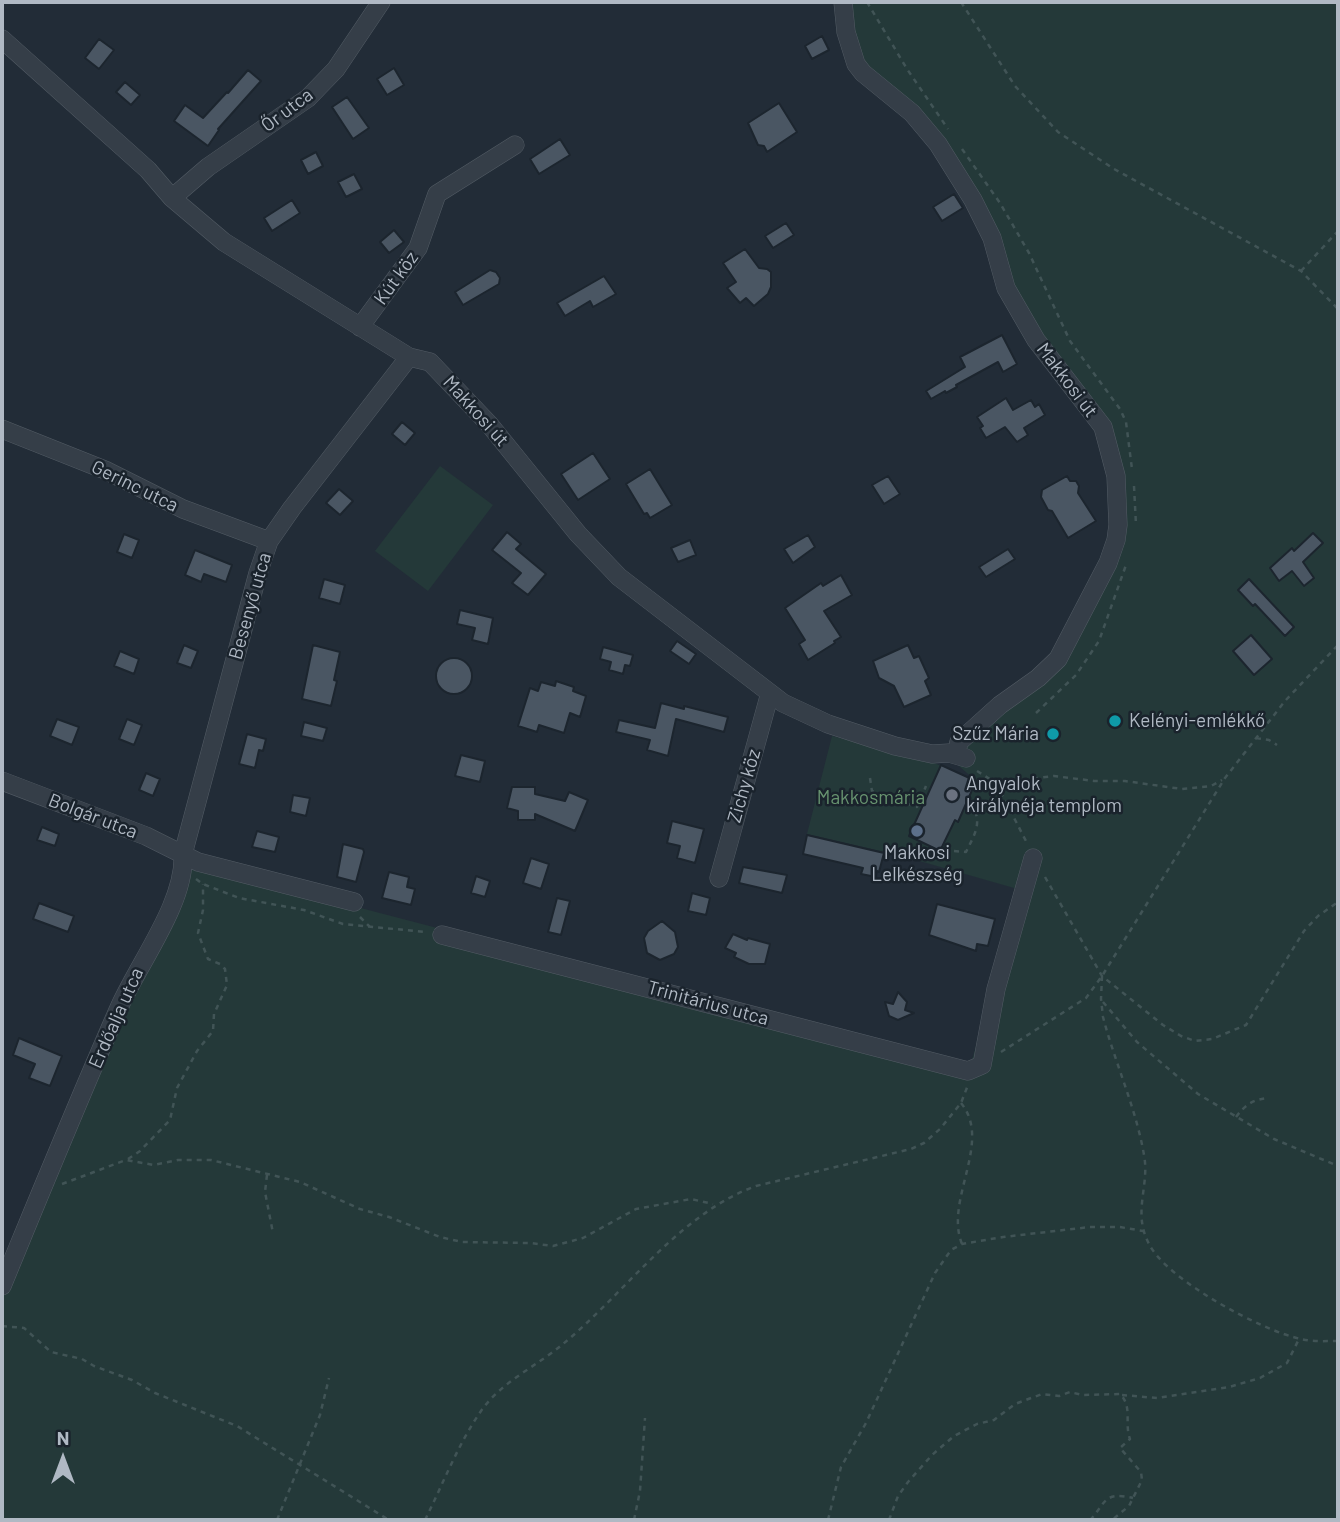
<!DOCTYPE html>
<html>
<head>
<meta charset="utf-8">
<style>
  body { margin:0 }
  #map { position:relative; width:1340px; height:1522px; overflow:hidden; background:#222c37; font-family:Barlow,sans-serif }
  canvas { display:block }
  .frame { position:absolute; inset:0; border:4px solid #b0b9c4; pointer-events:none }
  .north { position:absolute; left:28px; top:1424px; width:70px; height:70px; -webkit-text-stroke:5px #1a232c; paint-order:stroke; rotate:0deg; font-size:19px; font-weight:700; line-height:28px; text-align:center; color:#b0b9c4 }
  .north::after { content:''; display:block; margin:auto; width:24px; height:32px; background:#b0b9c4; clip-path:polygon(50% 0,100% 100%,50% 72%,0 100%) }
</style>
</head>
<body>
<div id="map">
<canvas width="1340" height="1522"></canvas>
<div class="frame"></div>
<div class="north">N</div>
</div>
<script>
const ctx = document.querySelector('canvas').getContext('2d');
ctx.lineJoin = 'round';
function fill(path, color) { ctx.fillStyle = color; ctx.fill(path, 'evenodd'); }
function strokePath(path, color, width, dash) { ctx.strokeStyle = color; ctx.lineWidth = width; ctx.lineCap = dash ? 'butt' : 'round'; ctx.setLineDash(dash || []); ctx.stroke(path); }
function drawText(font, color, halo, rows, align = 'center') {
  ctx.font = font + ' Barlow,sans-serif'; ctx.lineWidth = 5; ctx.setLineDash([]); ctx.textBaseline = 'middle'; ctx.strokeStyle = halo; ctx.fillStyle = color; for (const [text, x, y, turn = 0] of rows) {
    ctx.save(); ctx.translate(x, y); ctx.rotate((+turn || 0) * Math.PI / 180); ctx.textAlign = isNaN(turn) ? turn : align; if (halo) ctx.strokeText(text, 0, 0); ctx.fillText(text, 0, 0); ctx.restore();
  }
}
const green = new Path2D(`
  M845,2H1338V1520H2V1286L184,866L353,906L970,1067L1021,890L902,856L807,834L832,736L927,760L975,780L951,759L955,741L1059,668L1113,565L1114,437L1042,343L1011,288L977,200L860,65Z
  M440,466L493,505L428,591L375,551Z`);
const building = new Path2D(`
  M822,36L829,50L812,59L805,46Z
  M99,39L114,50L99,69L85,58Z
  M394,68L404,85L387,95L377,79Z
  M248,70L261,81L218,129L219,130L208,146L174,121L185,105L203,118L227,92L228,93Z
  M125,82L140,95L131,105L116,92Z
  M347,97L369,128L353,139L332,107Z
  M779,103L797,132L767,152L764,146L758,145L748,123Z
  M560,139L570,155L539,174L530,159Z
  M316,152L323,166L308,174L301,160Z
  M354,174L362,189L346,197L338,182Z
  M954,194L963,208L942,221L933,207Z
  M292,200L300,213L272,231L264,218Z
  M786,223L794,235L773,248L765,236Z
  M394,230L404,242L389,253L380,242Z
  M745,249L759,268L767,269L771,272V287L768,294L754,306L746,298L740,303L727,288L736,282L723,263Z
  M490,270L496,272L500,278L499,284L463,305L455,292Z
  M604,276L616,294L593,307L590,301L565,316L557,303Z
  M1002,335L1017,364L1003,372L998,362L956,385L957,387L946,393L945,391L931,399L926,391L965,367L960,357Z
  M1006,398L1013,410L1031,400L1035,407L1039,404L1045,415L1024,428L1028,435L1017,442L1005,427L986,438L980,428L983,426L977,417Z
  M402,422L415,433L405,445L392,434Z
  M593,453L610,479L578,500L561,474Z
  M650,469L672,505L650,518L647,513L644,514L626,484Z
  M888,476L900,494L884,504L872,485Z
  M1067,476L1070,481H1076L1079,486L1078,493L1096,521L1068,538L1052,511L1048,510L1041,497L1042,490Z
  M339,489L353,501L340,515L326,503Z
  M507,532L521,544L516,549L546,574L528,595L512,583L521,573L492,550Z
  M1313,533L1323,543L1303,562L1314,578L1304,586L1292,571L1279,581L1270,568L1292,548L1294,551Z
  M124,534L139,540L132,558L117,552Z
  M808,535L815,547L793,563L784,549Z
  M690,540L696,555L678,562L671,548Z
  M1008,549L1015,559L986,577L979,567Z
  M195,550L232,565L226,582L204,574L201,582L185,575Z
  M841,575L852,595L824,611L841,637L834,641L835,643L808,660L799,644L805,640L785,608L821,583L823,586Z
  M324,579L345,585L340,604L319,598Z
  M1249,579L1294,627L1285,636L1255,604L1253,606L1238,590Z
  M460,610L493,618L488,644L472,640L475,628L457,624Z
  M1251,635L1272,659L1254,675L1233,651Z
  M677,641L696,654L689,664L670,651Z
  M184,645L198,651L191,668L177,663Z
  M313,645L340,652L334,680L337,681L331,706L302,699Z
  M908,645L914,658L919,656L929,678L925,681L931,695L904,707L894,686L879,678L873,661Z
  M603,647L633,655L630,666L625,665L623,674L609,670L611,662L600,659Z
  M120,651L139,659L134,674L114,666Z
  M436 676a18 18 0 1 1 36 0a18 18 0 1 1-36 0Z
  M556,681L574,687L573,691L586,696L580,717L570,713L564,733L539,725L537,732L518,726L530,688L538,691L541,682L555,686Z
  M661,703L684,709V706L728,717L724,732L676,719L668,756L647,750L650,740L616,732L619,720L655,728Z
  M57,719L79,727L72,745L50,736Z
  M127,719L142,725L134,745L119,739Z
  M304,722L327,728L323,741L301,736Z
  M247,734L266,739L263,751L259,750L255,768L239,764Z
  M461,755L485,761L480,782L455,776Z
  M941,765L976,781L958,822L955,820L940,851L909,836Z
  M146,773L160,779L153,796L139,790Z
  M512,787H535V794L565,801L569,792L588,800L575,831L535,814V820H518V811L507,808Z
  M293,795L310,798L306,816L290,812Z
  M672,821L704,829L695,863L677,858L680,846L667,843Z
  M42,827L59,834L55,846L37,840Z
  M257,831L279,837L275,852L252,847Z
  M807,835L884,853L879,872L877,871L876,877L861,874L863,868L803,854Z
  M343,844L363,849L364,852L356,882L337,877Z
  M531,858L549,864L541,889L523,883Z
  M743,867L787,875L782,893L739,883Z
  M389,872L409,877L407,887L415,889L411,905L382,898Z
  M476,876L490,881L485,897L471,893Z
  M692,893L710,898L706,915L688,911Z
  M557,898L570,901L561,935L548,932Z
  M39,903L74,916L68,932L33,919Z
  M937,904L995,919L988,946L977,944L976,951L929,935Z
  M662,921L675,932L678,947L674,954L660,960L647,953L644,938L648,931Z
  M733,934L747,940L748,938L770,944L765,964H749L734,957L736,953L725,948Z
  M898,992L907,1002L905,1010L914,1013L898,1020L889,1016L885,1002L893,1004Z
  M19,1038L62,1056L50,1086L29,1078L35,1064L13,1055Z`);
const path = new Path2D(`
  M867,2L907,69L948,129
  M961,2L1015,86L1058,132L1114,169L1301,271L1338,309
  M962,149L1000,203L1029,253L1070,341L1120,409L1126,422L1132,469
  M1301,271L1338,231
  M1134,486L1136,525
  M1036,713L1076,675L1099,641L1126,565
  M1256,738L1269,740L1277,745
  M977,771L996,783L1054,776L1094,781H1125L1182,789L1211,786L1222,780
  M870,778L872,791L917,807L926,786
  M996,783L1027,843
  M954,851L966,852C973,837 982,825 974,809
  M1045,877L1102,976L1163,1025L1181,1036L1195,1041L1212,1039L1246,1025L1304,931L1318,916L1338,902
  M196,879L203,884L239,898L304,910L343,924L425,932
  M360,917L370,927
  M1102,976L1101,999L1103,1017C1115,1063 1136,1108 1144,1155C1150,1186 1132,1212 1149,1244C1167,1280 1262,1331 1301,1339C1313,1342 1326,1341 1338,1341
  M1103,1002L1137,1042L1198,1094L1274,1139L1338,1166
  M1001,1052L1086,998L1102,976L1225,778L1285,701L1338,645
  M961,1103C993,1142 944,1200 962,1244
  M1236,1117C1245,1105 1253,1099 1269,1098
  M128,1159L140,1151L170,1120L177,1088L197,1051L213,1031L214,1014L227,985L225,969L220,964L208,959L198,933L203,910V884
  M267,1175L265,1192L273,1233
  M62,1184L126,1160L154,1165L178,1160H211L300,1182L360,1209L389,1217L440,1237L462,1242L530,1243L553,1246L583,1238L636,1209L691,1199L713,1204
  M2,1326L24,1328L51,1352L82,1359L94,1366L132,1380L155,1393L237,1426L389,1520
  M1122,1395L1157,1398L1229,1387L1260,1378L1287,1363L1299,1339
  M277,1520L320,1415L329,1378
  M425,1520C443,1484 458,1444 481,1411C501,1382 537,1366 563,1344C625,1293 680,1213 756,1186L911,1149L924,1143L940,1129L961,1103L968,1085
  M634,1520L640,1491L645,1418
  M828,1520L841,1467L866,1423L935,1273L951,1250L962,1244L1003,1237L1090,1227H1120L1143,1231
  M889,1520L898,1496L908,1482L932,1455L954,1436L977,1424L994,1420L1015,1404L1042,1394L1059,1396L1070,1392L1082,1395L1120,1394C1133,1407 1124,1423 1130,1439L1120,1448L1141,1472L1142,1480L1129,1506L1112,1520
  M1090,1520C1106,1504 1102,1491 1133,1498`);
const minor = new Path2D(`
  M843,2L846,32L856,64L863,73L912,113L938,144L973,200L992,238L1006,288L1036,340L1103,427L1116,476L1118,525L1116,540L1108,563L1058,659L1038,678L1000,705L959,742L956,755
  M2,39L148,170L172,198L224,242L409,357L430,362L489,424L578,534L619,577L783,703L828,724L895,746L932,754L949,753L966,758
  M172,198L208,167L308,98L336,69L381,2
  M360,327L418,248L437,194L515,145
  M2,429L105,470L183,509L269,541
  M2,781L146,836L198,862L354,902
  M719,878L770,693
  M442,935L968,1071L982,1065L996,989L1033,858
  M2,1286C40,1194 78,1101 118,1010C137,965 186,903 183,854L258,573L269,541L292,508L409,357`);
const markers = [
  [1115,721,7,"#0f9aa8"],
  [1053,734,7,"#0f9aa8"],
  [952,795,7,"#6b7280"],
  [917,831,7,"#5c6f8a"]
];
const streetNames = [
  ["Őr utca",287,110,-37],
  ["Kút köz",396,278,-54],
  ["Makkosi út",1067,380,53],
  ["Makkosi út",476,411,48],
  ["Gerinc utca",135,486,26],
  ["Besenyő utca",250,606,-74],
  ["Zichy köz",744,786,-74],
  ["Bolgár utca",93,816,21],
  ["Trinitárius utca",708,1003,15],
  ["Erdőalja utca",116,1018,-66]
];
const poiNames = [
  ["Kelényi-emlékkő",1129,721],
  ["Szűz Mária",1039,734,"right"],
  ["Angyalok",966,784],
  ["királynéja templom",966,806],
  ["Makkosi",917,853,"center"],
  ["Lelkészség",917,875,"center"]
];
const parkNames = [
  ["Makkosmária",871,798]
];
fill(green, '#243939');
fill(building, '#4a5663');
strokePath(building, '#1c252e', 2);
strokePath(minor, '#535c65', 19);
strokePath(path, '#415456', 2.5, [5, 5]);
strokePath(minor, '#353e48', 18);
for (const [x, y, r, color] of markers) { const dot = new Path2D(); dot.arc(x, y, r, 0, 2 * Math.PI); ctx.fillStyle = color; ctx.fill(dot); strokePath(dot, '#1a232c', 2.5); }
drawText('19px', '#b0b9c4', '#1a232c', streetNames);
drawText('19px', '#b0b9c4', '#1a232c', poiNames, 'left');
drawText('19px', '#689470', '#1a232c', parkNames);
</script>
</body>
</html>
